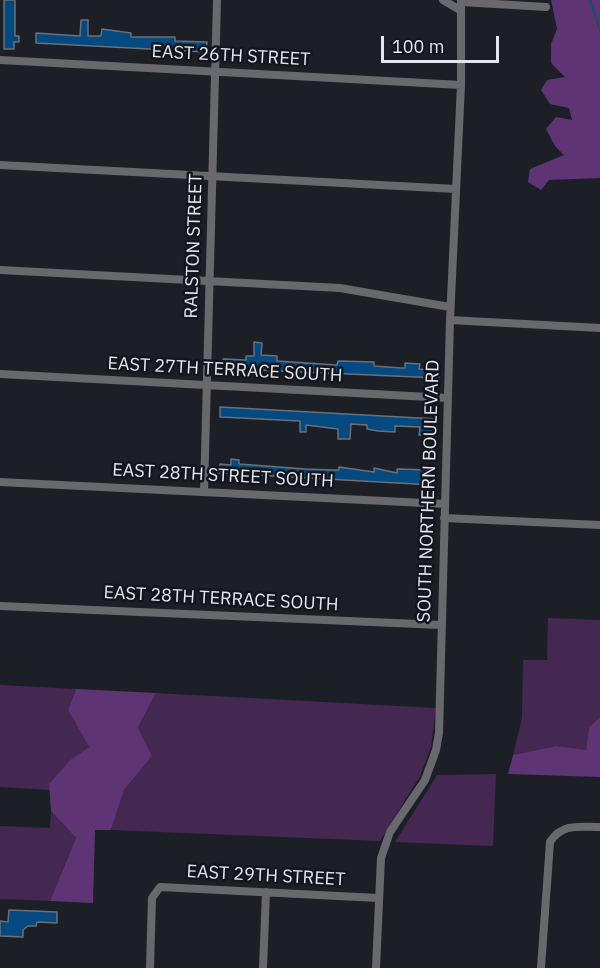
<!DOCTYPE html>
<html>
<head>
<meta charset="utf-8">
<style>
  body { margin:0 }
  #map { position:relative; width:600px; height:968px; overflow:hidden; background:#1d1f27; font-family:"IBM Plex Sans",sans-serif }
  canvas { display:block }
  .scale { position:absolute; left:381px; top:36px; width:118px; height:27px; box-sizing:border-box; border:3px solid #e5e7ec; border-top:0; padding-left:8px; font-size:18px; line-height:21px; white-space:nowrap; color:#e5e7ec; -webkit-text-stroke:4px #14161d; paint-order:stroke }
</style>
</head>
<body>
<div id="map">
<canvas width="600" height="968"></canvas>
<div class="scale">100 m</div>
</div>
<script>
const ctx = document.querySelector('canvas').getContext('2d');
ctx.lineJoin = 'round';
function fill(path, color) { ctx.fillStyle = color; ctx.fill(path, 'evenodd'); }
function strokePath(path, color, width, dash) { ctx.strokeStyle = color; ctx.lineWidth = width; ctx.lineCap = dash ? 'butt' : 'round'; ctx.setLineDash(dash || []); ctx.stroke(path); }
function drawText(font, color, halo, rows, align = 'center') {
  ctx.font = font + ' "IBM Plex Sans",sans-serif'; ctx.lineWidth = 5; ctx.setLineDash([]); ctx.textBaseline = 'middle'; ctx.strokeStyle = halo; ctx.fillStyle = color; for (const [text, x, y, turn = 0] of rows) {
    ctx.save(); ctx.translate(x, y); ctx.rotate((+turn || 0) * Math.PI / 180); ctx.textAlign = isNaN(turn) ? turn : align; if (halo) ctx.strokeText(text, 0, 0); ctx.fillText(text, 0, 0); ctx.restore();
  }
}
const green = new Path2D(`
  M548,618L600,620V717L589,727L586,751L556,746L513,755L522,718L523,660H547Z
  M0,685L76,689L68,710L89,747L70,760L49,784L50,790L0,787Z
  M156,693L436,708L431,747L420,776L380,841L111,830L124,790L152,756L138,729Z
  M496,774L493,846L395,842L437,775Z
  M51,811L76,838L50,901L0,899V826L50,828Z`);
const forest = new Path2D(`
  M551,0H600V178L549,180L541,190L528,182L530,169L564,155L555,146L546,129L556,117L572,120L569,108L550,104L541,90L547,80L565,77L551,63V44L557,29Z
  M76,689L156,693L138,728L152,756L124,790L111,830H95L93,903L50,901L76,838L51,811L49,784L70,760L89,747L68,710Z
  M600,717V777L508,774L513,755L556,746L586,750L589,727Z`);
const stream = new Path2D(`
  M590,0L600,31`);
const building = new Path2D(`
  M4,0H15V36H19V42H14V49H4Z
  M81,20H88V36H101L102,29L131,33V37H175V41L207,42L206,52L36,43V33L80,36Z
  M254,342L262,343L261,355L277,356V361L337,365L338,361L374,362V366L401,368H405V363L420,364L419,369L439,371V378L257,370L256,375L249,374L250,370L223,368V359L246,360V356H254Z
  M220,407L437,419L436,436L419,435L420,427L395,426V432L378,431L367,429V425L351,424L350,439H338V429L306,425V432H300V421L220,417Z
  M231,459L239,460V464L305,469L332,470H339V467L374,472V468L397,473V469L429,470L428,475L434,476L433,485L219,473L220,464L231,465Z
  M9,910L57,912V923L37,922L36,926H28L23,930V937L0,936V921L8,922Z`);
const minor = new Path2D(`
  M443,0L460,10
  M461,2L546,7
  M0,60L461,85
  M0,165L456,189
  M0,270L340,288L450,307
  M450,320L600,328
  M0,374L448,398
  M0,482L445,504
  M204,492L217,0
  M444,518L600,525
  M0,606L441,625
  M150,968L152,898L160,887L378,898
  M263,968L266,892
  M376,968L381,858L390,832L425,780L436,750L439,733L450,320L461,85V0
  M541,968L550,842C562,823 579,827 600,827`);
const streetNames = [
  ["EAST 26TH STREET",231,56,3],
  ["RALSTON STREET",194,246,-88],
  ["EAST 27TH TERRACE SOUTH",225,370,3],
  ["EAST 28TH STREET SOUTH",223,476,3],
  ["SOUTH NORTHERN BOULEVARD",429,491,-88],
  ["EAST 28TH TERRACE SOUTH",221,599,3],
  ["EAST 29TH STREET",266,876,3]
];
fill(green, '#442852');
fill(forest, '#5f3474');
strokePath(stream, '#1a5067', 2);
fill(building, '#054981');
strokePath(building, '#697077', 1.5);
strokePath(minor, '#69696d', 8);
drawText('18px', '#e5e7ec', '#14161d', streetNames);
</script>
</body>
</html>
